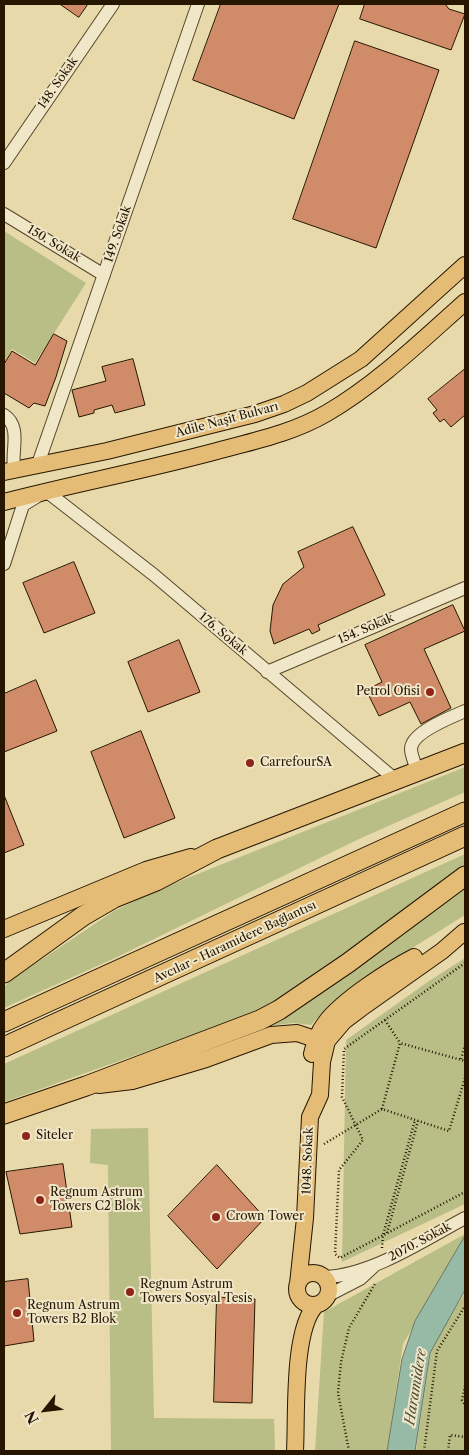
<!DOCTYPE html>
<html>
<head>
<meta charset="utf-8">
<style>
  body { margin:0 }
  #map { position:relative; width:469px; height:1455px; overflow:hidden; background:#e8d9aa; font-family:"Libre Caslon Text",serif }
  canvas { display:block }
  .frame { position:absolute; inset:0; border:5px solid #261600; pointer-events:none }
  .north { position:absolute; left:20px; top:1385px; width:50px; height:50px; -webkit-text-stroke:4px #f0e6c8; paint-order:stroke; rotate:241deg; font-size:14px; font-weight:700; line-height:20px; text-align:center; color:#261600 }
  .north::after { content:''; display:block; margin:auto; width:18px; height:22px; background:#261600; clip-path:polygon(50% 0,100% 100%,50% 72%,0 100%) }
</style>
</head>
<body>
<div id="map">
<canvas width="469" height="1455"></canvas>
<div class="frame"></div>
<div class="north">N</div>
</div>
<script>
const ctx = document.querySelector('canvas').getContext('2d');
ctx.lineJoin = 'round';
function fill(path, color) { ctx.fillStyle = color; ctx.fill(path, 'evenodd'); }
function strokePath(path, color, width, dash) { ctx.strokeStyle = color; ctx.lineWidth = width; ctx.lineCap = dash ? 'butt' : 'round'; ctx.setLineDash(dash || []); ctx.stroke(path); }
function drawText(font, color, halo, rows, align = 'center') {
  ctx.font = font + ' "Libre Caslon Text",serif'; ctx.lineWidth = 4; ctx.setLineDash([]); ctx.textBaseline = 'middle'; ctx.strokeStyle = halo; ctx.fillStyle = color; for (const [text, x, y, turn = 0] of rows) {
    ctx.save(); ctx.translate(x, y); ctx.rotate((+turn || 0) * Math.PI / 180); ctx.textAlign = isNaN(turn) ? turn : align; if (halo) ctx.strokeText(text, 0, 0); ctx.fillText(text, 0, 0); ctx.restore();
  }
}
const green = new Path2D(`
  M4,231L86,283L35,363L12,349L4,363Z
  M465,767V792L359,839L115,958L4,1008V987L11,980L114,911L155,891Z
  M465,854V866L450,878L291,993L254,1013L4,1102V1064Z
  M465,885V915L417,945L332,1002L311,1025L293,1023L268,1026Z
  M465,958V1204L342,1262L346,1040L429,981Z
  M148,1128L154,1418L274,1419L275,1451H111L108,1165L90,1163L91,1129Z
  M465,1234V1240L403,1344L387,1451H315L324,1312Z
  M465,1293V1451H416L432,1343Z`);
const water = new Path2D(`
  M465,1236V1290L430,1353L415,1451H387L402,1359L415,1321Z`);
const building = new Path2D(`
  M60,4H88L79,17Z
  M221,4H339L294,119L193,80Z
  M365,4H445L449,9L465,14L451,50L360,19Z
  M355,41L439,70L376,248L293,219Z
  M54,334L67,341L56,377L45,406L34,403L29,408L4,393V364L12,351L35,365Z
  M133,359L145,405L115,413L112,405L94,410V413L79,417L72,390L106,381L102,367Z
  M465,369V415L451,427L444,419L440,422L433,413L437,410L428,399Z
  M353,527L385,595L318,625L320,630L312,634L309,629L274,644L270,631L273,605L283,584L304,567L298,552Z
  M74,562L95,613L44,633L23,583Z
  M453,605L465,631L424,649L451,708L421,724L410,702L379,716L366,690L382,682L365,645Z
  M179,640L200,692L148,712L128,662Z
  M36,680L57,731L4,752V694Z
  M141,731L175,818L124,838L91,752Z
  M4,795L24,845L4,853Z
  M63,1164L72,1227L20,1234L6,1172Z
  M217,1165L265,1218L217,1269L168,1216Z
  M28,1279L34,1341L4,1346V1282Z
  M217,1297L255,1299L252,1403L214,1402Z`);
const path = new Path2D(`
  M465,963L344,1049L342,1097L363,1140L339,1170L335,1254L340,1258L465,1192
  M385,1020L400,1043
  M461,1059L465,1045
  M382,1109L400,1043L465,1061
  M324,1144L382,1109L449,1131L465,1078
  M387,1233L418,1121
  M382,1248L383,1235L415,1120
  M465,1386L462,1400L465,1405
  M349,1451L338,1393L341,1362L349,1328L376,1282
  M424,1451L437,1351L465,1306
  M448,1451L450,1435L465,1437`);
const minor = new Path2D(`
  M4,163L113,4
  M4,214L104,275
  M4,415C22,427 11,450 14,469
  M38,464L198,4
  M4,564L23,505L46,491L154,575L397,781
  M267,672L465,588
  M417,772C416,765 411,756 411,749C411,732 452,717 465,711
  M325,1277C372,1275 424,1240 465,1218
  M327,1296L360,1279L373,1267`);
const major = new Path2D(`
  M4,472L107,451L255,414L284,404L307,393L361,359L465,265
  M4,502C74,484 146,470 217,451C254,441 293,433 327,413C378,383 421,341 465,302
  M4,929L146,870L191,857
  M312,1054C315,1042 318,1032 326,1022C343,1000 389,970 414,957
  M99,1085L132,1081L206,1059L271,1035L297,1033L324,1042
  M297 1289a16 16 0 1 1 32 0a16 16 0 1 1-32 0Z
  M298,1284L305,1218L310,1117L320,1095L322,1062L327,1041L344,1021L360,1009L442,951L464,932
  M295,1451C297,1416 292,1330 316,1305`);
const highway = new Path2D(`
  M4,973L83,916L114,898L156,881L217,849L465,753
  M4,1022L465,812
  M4,1047L465,836
  M4,1114L86,1086L260,1020L279,1010L348,963L465,876`);
const markers = [
  [430,692,5,"#8f2418"],
  [250,763,5,"#8f2418"],
  [26,1136,5,"#8f2418"],
  [40,1200,5,"#8f2418"],
  [216,1217,5,"#8f2418"],
  [130,1292,5,"#8f2418"],
  [17,1313,5,"#8f2418"]
];
const streetNames = [
  ["148. Sokak",58,83,-55],
  ["149. Sokak",118,234,-71],
  ["150. Sokak",54,244,31],
  ["Adile Naşit Bulvarı",227,420,-15],
  ["154. Sokak",366,629,-23],
  ["176. Sokak",223,634,40],
  ["Avcılar - Haramidere Bağlantısı",235,942,-25],
  ["1048. Sokak",308,1161,-88],
  ["2070. Sokak",420,1242,-28]
];
const poiNames = [
  ["Petrol Ofisi",420,692,"right"],
  ["CarrefourSA",260,763],
  ["Siteler",36,1136],
  ["Regnum Astrum",50,1193],
  ["Towers C2 Blok",50,1207],
  ["Crown Tower",226,1217],
  ["Regnum Astrum",140,1285],
  ["Towers Sosyal Tesis",140,1299],
  ["Regnum Astrum",27,1306],
  ["Towers B2 Blok",27,1320]
];
const waterNames = [
  ["Haramidere",416,1387,-81]
];
fill(green, '#b9be86');
fill(water, '#97baa7');
strokePath(water, '#6a7864', 1);
fill(building, '#d08b69');
strokePath(building, '#261600', 1);
strokePath(minor, '#56472a', 14);
strokePath(major, '#261600', 18);
strokePath(highway, '#261600', 21);
strokePath(path, '#261600', 2.5, [1, 2.5]);
strokePath(minor, '#f0e6c8', 12);
strokePath(major, '#e4bc75', 16);
strokePath(highway, '#e4bc75', 19);
for (const [x, y, r, color] of markers) { const dot = new Path2D(); dot.arc(x, y, r, 0, 2 * Math.PI); ctx.fillStyle = color; ctx.fill(dot); strokePath(dot, '#f0e6c8', 2); }
drawText('12px', '#261600', '#f0e6c8', streetNames);
drawText('12px', '#261600', '#f0e6c8', poiNames, 'left');
drawText('italic 14px', '#4e4f3a', '#f0e6c8', waterNames);
</script>
</body>
</html>
